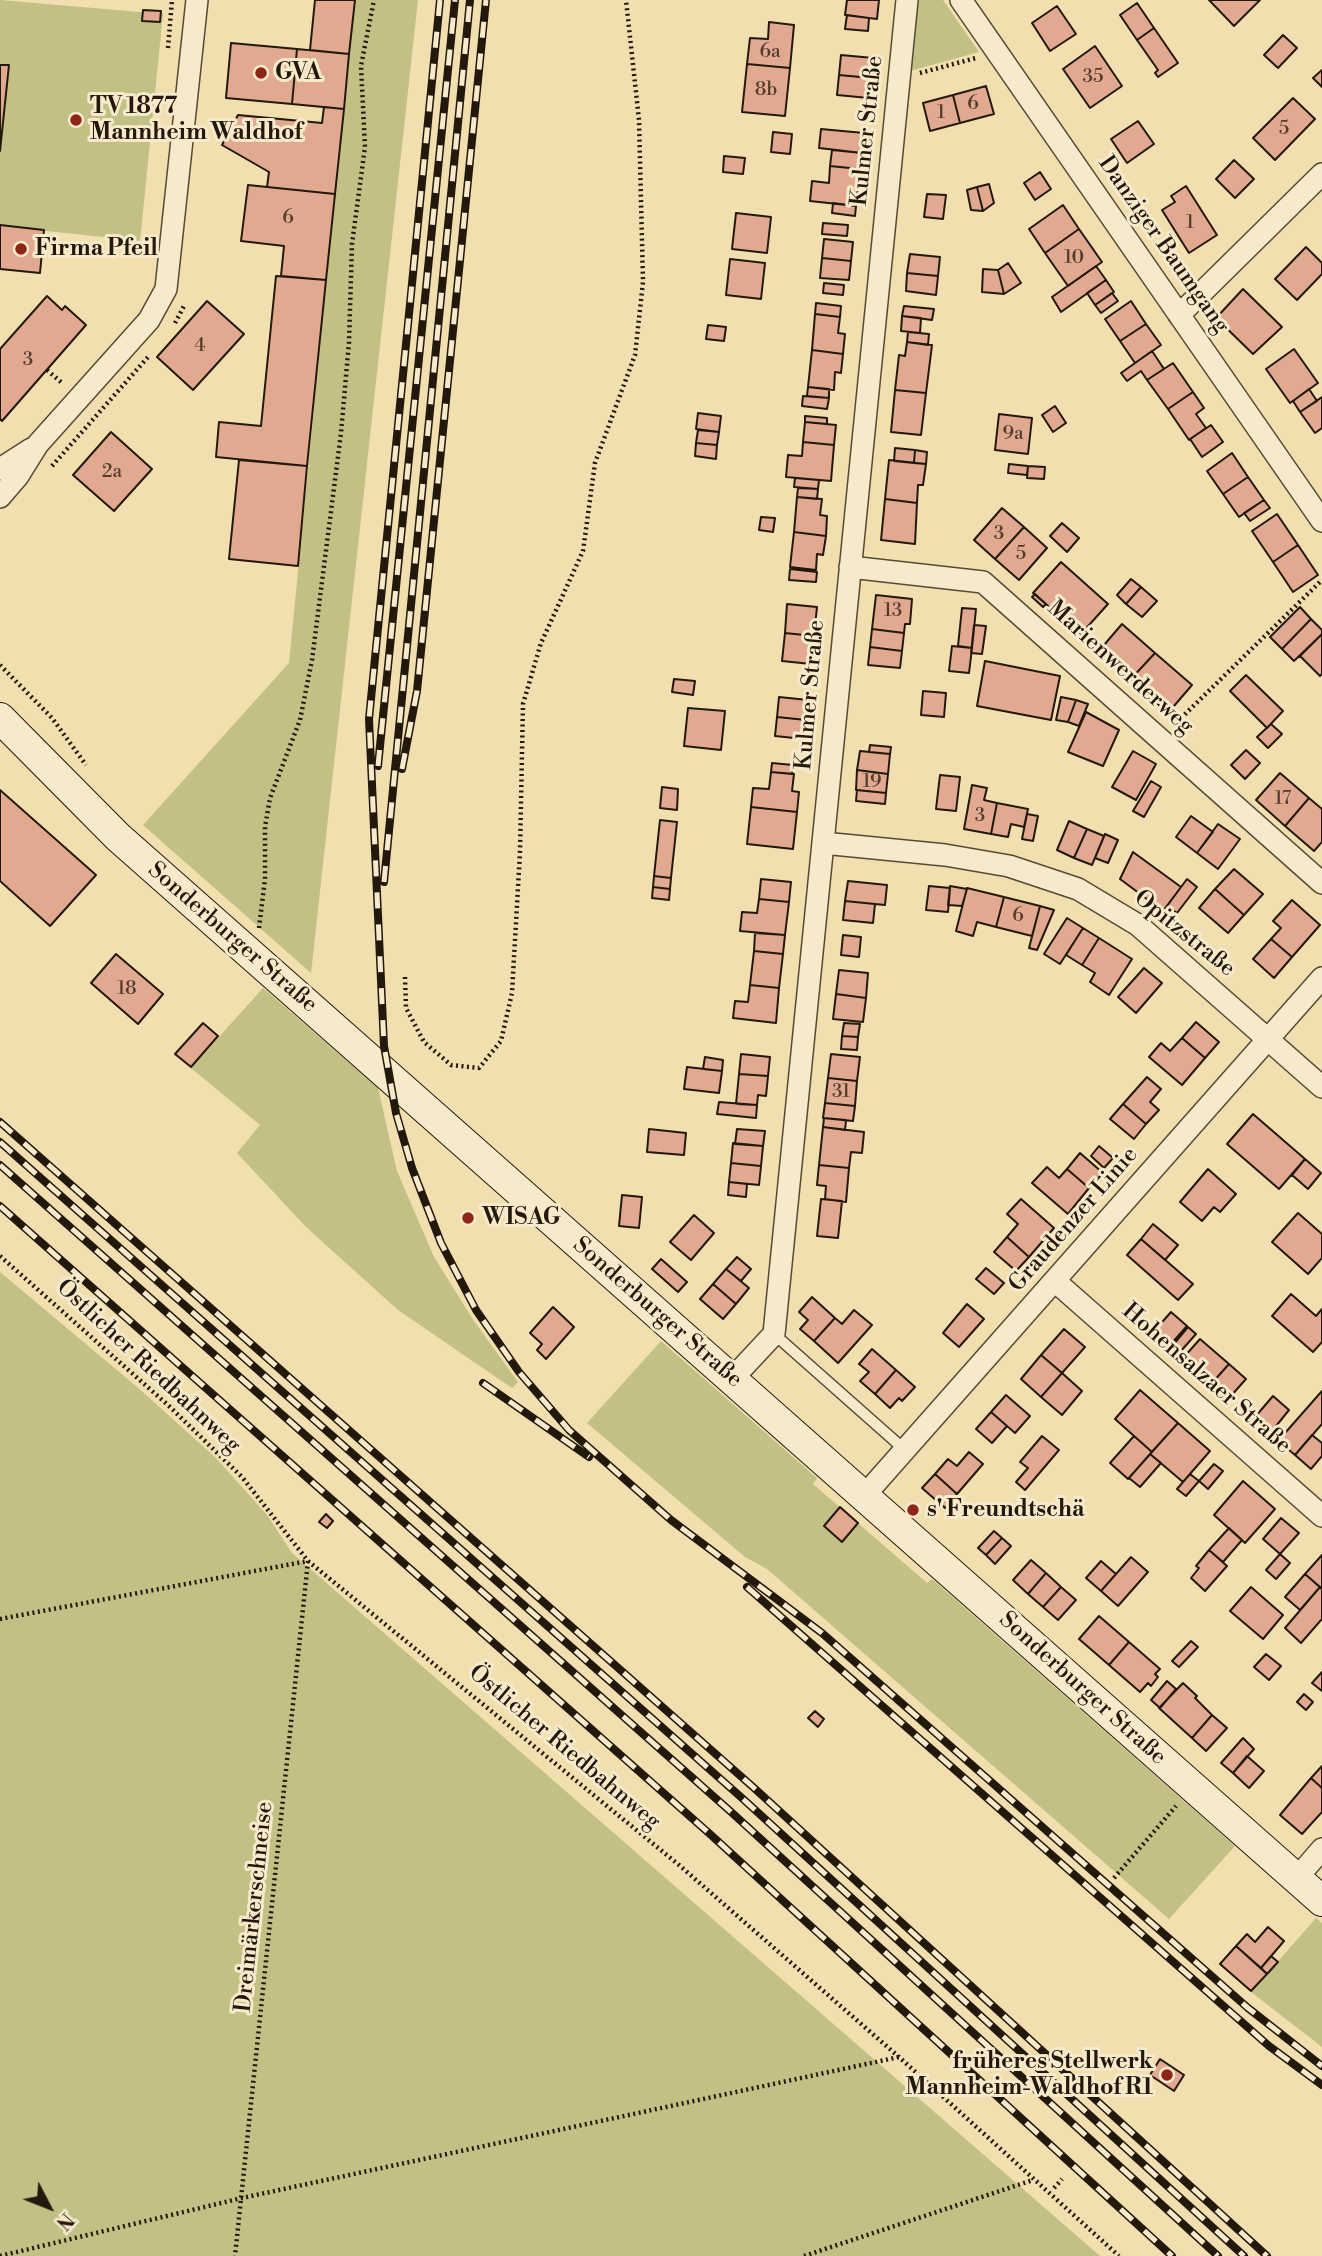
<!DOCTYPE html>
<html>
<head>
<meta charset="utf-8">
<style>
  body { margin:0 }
  #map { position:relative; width:1322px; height:2256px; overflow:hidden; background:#f1dfaf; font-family:"Libre Bodoni",serif }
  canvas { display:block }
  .north { position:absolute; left:14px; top:2172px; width:70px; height:70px; -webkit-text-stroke:5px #f6eacb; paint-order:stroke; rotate:132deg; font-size:19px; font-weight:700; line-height:28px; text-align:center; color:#23180c }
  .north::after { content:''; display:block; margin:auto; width:24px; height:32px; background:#23180c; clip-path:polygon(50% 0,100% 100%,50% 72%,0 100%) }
</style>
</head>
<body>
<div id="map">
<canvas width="1322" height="2256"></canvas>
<div class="north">N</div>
</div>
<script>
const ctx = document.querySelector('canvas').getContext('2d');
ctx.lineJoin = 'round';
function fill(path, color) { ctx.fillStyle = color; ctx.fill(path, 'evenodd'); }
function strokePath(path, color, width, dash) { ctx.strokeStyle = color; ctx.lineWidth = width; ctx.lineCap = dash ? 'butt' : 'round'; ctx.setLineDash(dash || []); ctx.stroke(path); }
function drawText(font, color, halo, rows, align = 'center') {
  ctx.font = font + ' "Libre Bodoni",serif'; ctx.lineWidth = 6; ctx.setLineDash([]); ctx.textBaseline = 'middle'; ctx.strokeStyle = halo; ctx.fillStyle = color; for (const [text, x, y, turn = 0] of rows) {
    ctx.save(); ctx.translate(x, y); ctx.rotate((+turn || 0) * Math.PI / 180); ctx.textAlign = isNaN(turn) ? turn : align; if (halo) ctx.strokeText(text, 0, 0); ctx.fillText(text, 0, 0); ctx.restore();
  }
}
const green = new Path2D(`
  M0,0L163,14L140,241L0,226Z
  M354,0H418L311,973L143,825L289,663Z
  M918,0H943L979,52L910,71Z
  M263,988L378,1088L397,1171L434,1257L474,1321L518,1382L512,1388L398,1310L306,1227L237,1153L260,1125L191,1068Z
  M0,1272L136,1386L216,1458L267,1515L292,1553L1100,2256H0Z
  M661,1341L817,1478L813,1484L927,1583L932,1579L1235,1846L1169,1919L767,1569L745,1557L587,1423Z
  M1316,1918L1322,1923V2047L1251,1992Z`);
const building = new Path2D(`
  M315,0H355L349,54L310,50Z
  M847,0H879L877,19L845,15Z
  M1209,0H1260L1234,26Z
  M1137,3L1154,28L1137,40L1120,15Z
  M1057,6L1076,34L1050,51L1032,23Z
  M143,10L161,11L160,22L142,21Z
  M847,15L869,18L868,31L845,29Z
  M769,22L794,25L790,68L747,64L750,38L768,39Z
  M1154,28L1178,63L1158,77L1155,73L1158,70L1137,40Z
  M1283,35L1297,48L1278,68L1264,55Z
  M231,43L297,49L292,104L226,98Z
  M1095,46L1122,86L1090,108L1063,69Z
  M297,49L349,54L344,109L292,104Z
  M841,55L873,58L871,78L839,75Z
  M747,64L790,68L785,116L742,112Z
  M0,65H9L0,151Z
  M1322,70V87L1313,78Z
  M839,75L871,78L869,98L837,95Z
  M986,86L994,114L960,123L953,95Z
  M953,95L960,123L930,131L923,103Z
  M1293,98L1315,119L1275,160L1253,138Z
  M324,107L344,109L335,194L267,187L269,172L222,145L238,115L322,123Z
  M1138,121L1154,144L1127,163L1111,139Z
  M821,129L864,133L862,153L819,148Z
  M773,132L792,134L790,154L771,152Z
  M832,150L862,153L860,169L830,166Z
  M724,156L745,158L743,174L723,172Z
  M1234,160L1254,179L1235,198L1216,179Z
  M830,166L860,169L856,206L810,201L812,181L829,183Z
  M1040,172L1051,189L1035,200L1024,183Z
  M989,184L994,203L983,211L977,187Z
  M248,185L335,194L326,280L281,276L284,246L241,241Z
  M1186,186L1217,235L1189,253L1162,210L1175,202L1171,196Z
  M977,187L983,211L971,210L967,190Z
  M927,194L946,195L943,219L924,217Z
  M833,203L856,206L855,216L832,213Z
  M1063,205L1079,229L1045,253L1029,229Z
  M736,213L771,217L767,253L732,249Z
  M823,223L848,225L847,236L822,234Z
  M0,225L44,230L40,273L0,269Z
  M1079,229L1102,262L1068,286L1045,253Z
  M824,239L853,242L851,261L822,258Z
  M1306,247L1322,263V274L1297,300L1275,279Z
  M910,254L940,257L938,276L907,273Z
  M822,258L851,261L849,280L820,278Z
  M730,259L765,263L761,299L726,295Z
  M1008,263L1021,283L1004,294L998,270Z
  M1096,266L1106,280L1061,312L1052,297Z
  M983,269L998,270L1004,294L982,292Z
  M907,273L938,276L936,295L906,291Z
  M276,276L326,280L307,466L216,457L219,422L261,426Z
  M1106,280L1114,292L1095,305L1087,293Z
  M824,283L844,285L843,295L823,293Z
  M1243,289L1282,327L1253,354L1216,318Z
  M1112,293L1118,301L1101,313L1095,305Z
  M47,296L62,310L65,306L86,325L2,421L0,419V349Z
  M207,301L244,334L193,390L157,357Z
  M1131,301L1146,324L1120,341L1105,319Z
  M816,303L841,306L840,317L815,314Z
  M904,306L934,309L932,320L902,316Z
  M815,314L840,317L838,333L845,334L843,354L812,350Z
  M902,316L921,318L920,333L901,331Z
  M1146,324L1161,345L1135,363L1120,341Z
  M708,325L726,327L724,341L706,339Z
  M908,332L929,334L928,345L907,342Z
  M907,342L932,345L926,393L895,390L899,355L905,356Z
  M1294,349L1318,383L1290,403L1266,369Z
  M812,350L843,354L841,373L835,372L834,390L808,387Z
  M1152,351L1164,369L1147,380L1141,371L1127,381L1121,373Z
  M1173,363L1193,392L1168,409L1147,380Z
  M808,387L829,389V398L807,396Z
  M1309,389L1317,401L1300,412L1293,401Z
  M895,390L926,393L921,435L891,432Z
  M1193,392L1204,408L1196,414L1206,428L1189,440L1168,409Z
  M803,396L829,398L827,409L802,406Z
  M1322,397V428L1315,433L1300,412Z
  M1055,406L1066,423L1053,432L1042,415Z
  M698,413L721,416L719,432L696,429Z
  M999,414L1032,418L1028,454L995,450Z
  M805,416L827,418V424L805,422Z
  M805,422L836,425L834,445L803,442Z
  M1211,425L1223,442L1202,457L1190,439Z
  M698,430L719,432L717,445L696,443Z
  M111,432L152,469L114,511L73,475Z
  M803,442L834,445L831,481L786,477L788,455L802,456Z
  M696,443L717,445L716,459L695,456Z
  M895,448L915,450L914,463L894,461Z
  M915,450L927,452L926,464L914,463Z
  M1232,453L1248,477L1223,494L1207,471Z
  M239,460L307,466L298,566L229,559Z
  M889,460L926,464L923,485H918L917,503L885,499Z
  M1009,464L1028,466L1027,475L1008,473Z
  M1028,466L1045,467L1044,479L1027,478Z
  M1248,477L1264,500L1239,517L1223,494Z
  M795,478L819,480L818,489L794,487Z
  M798,488L818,489L817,499L797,497Z
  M797,497L822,499L820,515L827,516L826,536L794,532Z
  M885,499L917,503L915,544L881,540Z
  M1264,500L1270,508L1250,521L1244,513Z
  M1002,508L1024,527L995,559L974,540Z
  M1277,514L1298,545L1273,562L1252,531Z
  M761,517L775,518L773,532L759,530Z
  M1062,523L1079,538L1067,552L1050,536Z
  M1024,527L1047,548L1019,580L995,559Z
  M794,532L826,536L823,555L817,554L816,570L790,567Z
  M1298,545L1318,575L1293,592L1273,562Z
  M1061,562L1108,604L1081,634L1033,593Z
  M790,569L817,572L816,582L789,580Z
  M1131,579L1141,587L1126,604L1117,595Z
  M1141,587L1157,601L1142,617L1126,604Z
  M1035,594L1046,604L1043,607L1032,597Z
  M876,595L912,599L910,624H905L904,633L872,629Z
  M787,604L817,607L814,636L785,633Z
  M1300,607L1311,619L1282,649L1270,637Z
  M962,608L976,609L972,648L958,646Z
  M1311,619L1322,630V634L1294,661L1282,649Z
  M1067,622L1078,631L1075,634L1064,625Z
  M1122,624L1155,653L1130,680L1098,652Z
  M974,625L986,626L982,654L971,653Z
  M872,629L904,633L902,651L870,647Z
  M785,633L814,636L811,664L782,661Z
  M1322,634V674L1320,676L1300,656Z
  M952,646L972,648L969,673L949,671Z
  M870,647L902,651L900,668L868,665Z
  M1155,653L1192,685L1168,713L1130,680Z
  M985,661L1060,676L1051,720L977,706Z
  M1246,675L1283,711L1267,728L1230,691Z
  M674,679L695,681L693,695L672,692Z
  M923,691L946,693L944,717L921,715Z
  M779,697L808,700L806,720L777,717Z
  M1061,697L1076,700L1068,722L1056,720Z
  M1076,700L1088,704L1079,726L1068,722Z
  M688,708L725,711L721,750L684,746Z
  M1086,712L1119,730L1103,766L1068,752Z
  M777,717L806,720L804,739L775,736Z
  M1271,724L1282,734L1268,748L1257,737Z
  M870,745L891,747L890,754L869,752Z
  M1246,750L1260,763L1245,779L1231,765Z
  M860,751L890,754L888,774L857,770Z
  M1133,751L1156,764L1136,800L1112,787Z
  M772,763L793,765L792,774L771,772Z
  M857,770L888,774L886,793L856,790Z
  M771,772L794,774L792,791L799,792L797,812L751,807L753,788L769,789Z
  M1280,773L1309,798L1285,826L1256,800Z
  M940,775L960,777L956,811L936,809Z
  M1151,781L1161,787L1144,817L1133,811Z
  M972,785L987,788L984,800L997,803L991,834L964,829Z
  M662,787L678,789L677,810L660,808Z
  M0,790L96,875L50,926L0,881Z
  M857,790L886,793L885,804L856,801Z
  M1309,798L1322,809V842L1314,851L1285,826Z
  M997,803L1028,809L1024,827L1011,824L1008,837L991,834Z
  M751,807L797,812L793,849L747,844Z
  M1027,814L1038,816L1033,841L1022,839Z
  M1191,816L1213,832L1197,853L1176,837Z
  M660,820L677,822L671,878L654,876Z
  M1069,821L1087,829L1074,858L1057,850Z
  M1218,824L1240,839L1218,869L1197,853Z
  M1087,829L1104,836L1092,865L1074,858Z
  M1105,834L1118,840L1108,863L1095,858Z
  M1133,852L1181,887L1163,911L1120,879Z
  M1234,869L1263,894L1244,915L1215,889Z
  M654,876L671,878L670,889L653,887Z
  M761,879L791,882L789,902L759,899Z
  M1187,879L1197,887L1177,913L1167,906Z
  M848,881L887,885L885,905L845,901Z
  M929,886L950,888L948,912L926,910Z
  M950,886L967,889L962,906L948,905Z
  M653,887L670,889L669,900L652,898Z
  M967,888L1004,897L996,927L977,922L973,936L956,931Z
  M1215,889L1244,915L1228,933L1199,908Z
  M1004,897L1040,906L1032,936L996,927Z
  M759,899L789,902L785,935L740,931L742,912L757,913Z
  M1292,900L1320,925L1292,957L1271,939L1281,928L1273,921Z
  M845,901L875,904L873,923L843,920Z
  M1040,906L1054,910L1037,950L1029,948Z
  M1067,918L1083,928L1060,964L1044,954Z
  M1083,928L1099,938L1082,965L1066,955Z
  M755,933L785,935L783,954L754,951Z
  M843,935L861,937L859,957L841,955Z
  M1099,938L1132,959L1109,995L1090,982L1095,973L1082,965Z
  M1271,939L1292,957L1274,978L1253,959Z
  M754,951L783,954L779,988L750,985Z
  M116,954L163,994L138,1024L91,983Z
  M1144,968L1162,983L1136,1013L1118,997Z
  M839,970L868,973L866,998L836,994Z
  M750,985L779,988L776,1023L733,1018L735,1001L748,1002Z
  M836,994L866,998L863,1022L833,1019Z
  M1196,1022L1219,1042L1205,1058L1182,1038Z
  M203,1023L218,1036L191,1067L175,1054Z
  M844,1023L860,1024L858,1037L842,1036Z
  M842,1036L858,1037L857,1050L841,1049Z
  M1182,1038L1205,1058L1182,1085L1149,1057L1161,1043L1170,1051Z
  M741,1054L770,1057L768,1076L739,1074Z
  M831,1054L860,1057L857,1081L828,1078Z
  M705,1057L723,1060L722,1071L703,1069Z
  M687,1067L722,1071L719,1093L684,1089Z
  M739,1074L768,1076L766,1096L758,1095L757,1105L736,1104Z
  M1147,1077L1161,1089L1150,1102L1159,1110L1146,1124L1123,1104Z
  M828,1078L857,1081L855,1106L825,1103Z
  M719,1102L757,1105L756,1118L717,1114Z
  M825,1103L855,1106L853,1121L823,1118Z
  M1123,1104L1146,1124L1134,1139L1110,1119Z
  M1253,1114L1305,1159L1279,1189L1227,1144Z
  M824,1118L846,1120L845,1130L823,1127Z
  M823,1127L864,1132L862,1153L851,1152L849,1168L819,1165Z
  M649,1129L686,1133L684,1155L647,1152Z
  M737,1129L765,1131L763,1146L735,1144Z
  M733,1143L763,1146L761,1166L731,1163Z
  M1099,1146L1113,1158L1104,1168L1091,1156Z
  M1080,1153L1103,1173L1089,1188L1067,1169Z
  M1305,1159L1321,1173L1308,1189L1292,1175Z
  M731,1163L761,1166L759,1185L729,1182Z
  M819,1165L849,1168L846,1202L825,1199L826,1186L817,1185Z
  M1047,1167L1059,1178L1067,1169L1089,1188L1068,1214L1032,1183Z
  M1208,1169L1236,1194L1220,1212L1214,1207L1202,1221L1180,1202Z
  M729,1182L747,1184L746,1197L728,1195Z
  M622,1195L642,1197L639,1228L619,1226Z
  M821,1199L842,1201L838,1238L817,1236Z
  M1021,1199L1054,1228L1029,1257L1007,1237L1018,1224L1007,1214Z
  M1298,1213L1322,1234V1258L1308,1274L1272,1242Z
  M694,1215L714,1233L691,1260L670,1242Z
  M1153,1224L1178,1245L1165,1260L1141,1239Z
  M1007,1237L1029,1257L1016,1271L994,1252Z
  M1141,1239L1193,1284L1178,1300L1127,1255Z
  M737,1257L751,1269L741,1281L726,1269Z
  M661,1259L687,1282L678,1292L652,1269Z
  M986,1268L1004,1283L994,1294L976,1279Z
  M726,1269L749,1288L736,1304L713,1284Z
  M713,1284L736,1304L723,1319L700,1299Z
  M1291,1294L1316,1316L1322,1309V1342L1313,1352L1272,1316Z
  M812,1297L835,1318L814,1341L800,1329L808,1320L799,1312Z
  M967,1304L984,1319L959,1347L943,1333Z
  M553,1307L574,1327L546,1359L537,1350L542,1344L530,1333Z
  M854,1310L872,1325L838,1363L814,1341L835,1318L842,1324Z
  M1171,1312L1187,1326L1172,1343L1156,1329Z
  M1188,1327L1196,1334L1180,1352L1173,1345Z
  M1064,1329L1085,1347L1062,1373L1041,1355Z
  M1200,1339L1229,1364L1213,1382L1184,1357Z
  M872,1349L896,1370L875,1394L860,1381L869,1372L859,1364Z
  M1041,1355L1062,1373L1041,1397L1021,1379Z
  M1229,1364L1246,1379L1230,1397L1213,1382Z
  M896,1370L915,1387L902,1401L899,1398L890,1408L875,1394Z
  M1062,1373L1082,1391L1062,1415L1041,1397Z
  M1140,1390L1178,1423L1152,1452L1115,1419Z
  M1322,1391V1424L1295,1455L1278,1441Z
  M1006,1395L1030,1416L1015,1433L991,1412Z
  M1273,1396L1289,1410L1272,1431L1255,1417Z
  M991,1412L1007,1426L992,1443L976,1429Z
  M1178,1423L1210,1451L1183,1482L1150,1454Z
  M1312,1435L1322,1443V1456L1311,1469L1295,1455Z
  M1042,1436L1059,1450L1025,1490L1016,1482L1028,1468L1020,1462Z
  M1134,1436L1152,1452L1128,1479L1110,1463Z
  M969,1452L983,1464L957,1494L935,1474L948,1459L957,1466Z
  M1150,1454L1161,1463L1140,1487L1129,1478Z
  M1214,1464L1223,1471L1208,1489L1199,1481Z
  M935,1474L957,1494L945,1508L922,1488Z
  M1190,1474L1199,1481L1186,1496L1177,1489Z
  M1243,1481L1275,1509L1245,1543L1214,1515Z
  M840,1507L858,1523L842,1542L824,1526Z
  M326,1514L333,1521L327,1528L319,1522Z
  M1281,1518L1299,1533L1280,1554L1263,1539Z
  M1229,1528L1242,1540L1223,1562L1209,1550Z
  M994,1531L1002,1538L986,1555L978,1548Z
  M1002,1538L1011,1546L995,1564L986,1555Z
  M1209,1550L1227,1566L1205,1591L1191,1578L1199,1568L1196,1566Z
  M1280,1554L1290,1563L1276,1579L1266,1570Z
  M1322,1555V1589L1305,1574Z
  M1131,1557L1148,1572L1118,1606L1101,1591Z
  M1031,1560L1046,1573L1028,1594L1013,1580Z
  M1101,1561L1116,1574L1101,1591L1086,1578Z
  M1046,1573L1061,1587L1043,1607L1028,1594Z
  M1305,1574L1320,1587L1300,1610L1285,1597Z
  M1061,1587L1076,1600L1058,1620L1043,1607Z
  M1251,1587L1283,1615L1263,1639L1230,1611Z
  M1320,1587L1322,1589V1619L1301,1643L1285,1628Z
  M1099,1616L1129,1642L1109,1665L1079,1639Z
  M1191,1641L1198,1647L1179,1667L1172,1661Z
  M1129,1642L1160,1669L1155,1674L1158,1677L1151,1686L1148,1683L1140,1692L1109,1665Z
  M1266,1654L1281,1666L1269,1680L1254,1667Z
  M1322,1672V1691L1312,1683Z
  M1167,1681L1176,1689L1160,1708L1151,1700Z
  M1183,1683L1197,1696L1195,1698L1212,1715L1192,1738L1159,1708Z
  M1304,1694L1313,1702L1306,1710L1297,1702Z
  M815,1711L824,1719L818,1727L808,1718Z
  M1212,1715L1227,1728L1206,1751L1192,1738Z
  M1243,1738L1254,1749L1233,1773L1221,1763Z
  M1247,1756L1264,1771L1249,1788L1233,1773Z
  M1322,1766V1788L1311,1778Z
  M1311,1778L1322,1788V1812L1302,1834L1280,1815Z
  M1268,1927L1284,1941L1261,1968L1236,1946L1247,1934L1255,1942Z
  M1236,1946L1267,1974L1251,1991L1220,1964Z
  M1271,1956L1278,1962L1267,1974L1261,1968Z
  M1160,2059L1184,2075L1174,2091L1150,2075Z`);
const path = new Path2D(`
  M168,48L172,0
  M920,73L976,58
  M175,323L184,306
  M47,370L62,383
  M52,466L148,357
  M0,665L52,718L86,765
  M1173,726L1322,580
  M259,928L265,879V827L270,798L300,720L312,660L341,433L349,342L352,244L365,147L361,66L374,0
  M405,977L406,1008L424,1042L451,1065L479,1068L501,1041L512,993L520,852L523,704L541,643L583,551L595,463L635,355L643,282L639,120L626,0
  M0,1256L169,1406L242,1477L308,1561L679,1865L899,2057L1119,2256
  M0,1619L308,1561L235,2256
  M1114,1878L1176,1806
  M1054,2188L1062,2179
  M0,2256L242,2198L899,2057
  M804,2256L1033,2180`);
const lane = new Path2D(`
  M774,1334L905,1450`);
const street = new Path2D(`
  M961,0L1322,521
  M1179,315L1322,174
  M0,469L31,449
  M0,497L18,476L38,444L149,320L166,289L197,0
  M850,567L983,582L1322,883
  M823,843L945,855L1009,866L1078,889L1138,925L1322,1087
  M1056,1282L1322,1516
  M732,1379L774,1334L907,0
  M864,1496L1322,978
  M1296,1879L1322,1849`);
const secondary = new Path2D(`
  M0,718L118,837L1322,1901`);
const rail = new Path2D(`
  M440,0L369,719L384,1046L396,1113L412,1168L441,1243L476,1310L519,1372L569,1430L671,1520L822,1633L1248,2008L1322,2066
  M378,766L455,0
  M402,769L417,691L486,0
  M384,882L470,0
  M0,1122L753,1787L1267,2256
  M0,1142L742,1798L1244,2256
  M0,1165L730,1811L1218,2256
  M0,1206L711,1835L1172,2256
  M483,1383L589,1457
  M747,1587L1269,2046L1322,2085`);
const markers = [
  [261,73,7,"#8f2418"],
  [76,120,7,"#8f2418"],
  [21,249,7,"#8f2418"],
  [468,1218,7,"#8f2418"],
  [913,1510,7,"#8f2418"],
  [1167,2075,7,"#8f2418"]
];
const numberNames = [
  ["6a",770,52],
  ["35",1093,77],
  ["8b",766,90],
  ["6",973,104],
  ["1",941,113],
  ["5",1284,129],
  ["6",288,218],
  ["1",1190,223],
  ["10",1074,258],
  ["4",200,346],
  ["3",28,360],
  ["9a",1013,434],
  ["2a",112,472],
  ["3",999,534],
  ["5",1021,554],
  ["13",893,611],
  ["19",872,782],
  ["17",1283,799],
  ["3",980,816],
  ["6",1018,916],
  ["18",127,989],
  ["31",841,1092]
];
const poiNames = [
  ["GVA",275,73],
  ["TV 1877",90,107],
  ["Mannheim Waldhof",90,133],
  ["Firma Pfeil",35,249],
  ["WISAG",482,1218],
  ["s' Freundtschä",927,1510],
  ["früheres Stellwerk",1153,2062,"right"],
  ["Mannheim-Waldhof R1",1153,2088,"right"]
];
const streetNames = [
  ["Kulmer Straße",868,131,-84],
  ["Danziger Baumgang",1163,245,55],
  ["Marienwerderweg",1120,668,42],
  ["Kulmer Straße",811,695,-85],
  ["Opitzstraße",1184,934,39],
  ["Sonderburger Straße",232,938,41],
  ["Graudenzer Linie",1074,1220,-49],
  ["Sonderburger Straße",657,1313,41],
  ["Östlicher Riedbahnweg",148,1367,43],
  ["Hohensalzaer Straße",1206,1379,41],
  ["Sonderburger Straße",1082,1689,42],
  ["Östlicher Riedbahnweg",564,1748,40],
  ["Dreimärkerschneise",255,1907,-84]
];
fill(green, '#c2c085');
fill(building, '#e2a991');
strokePath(building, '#23180c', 2);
strokePath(lane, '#564a35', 13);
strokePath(street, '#564a35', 24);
strokePath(secondary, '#23180c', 32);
strokePath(path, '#23180c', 4.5, [2, 3.5]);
strokePath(lane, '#f6eacb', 10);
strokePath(street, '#f6eacb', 21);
strokePath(secondary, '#f6eacb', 30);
strokePath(rail, '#23180c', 8);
strokePath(rail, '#f6eacb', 5, [16]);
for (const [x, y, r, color] of markers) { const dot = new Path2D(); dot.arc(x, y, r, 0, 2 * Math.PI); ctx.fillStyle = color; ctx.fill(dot); strokePath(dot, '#f6eacb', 2.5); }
drawText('19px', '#533c2d', null, numberNames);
drawText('bold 23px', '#23180c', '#f6eacb', poiNames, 'left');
drawText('23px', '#23180c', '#f6eacb', streetNames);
</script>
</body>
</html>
